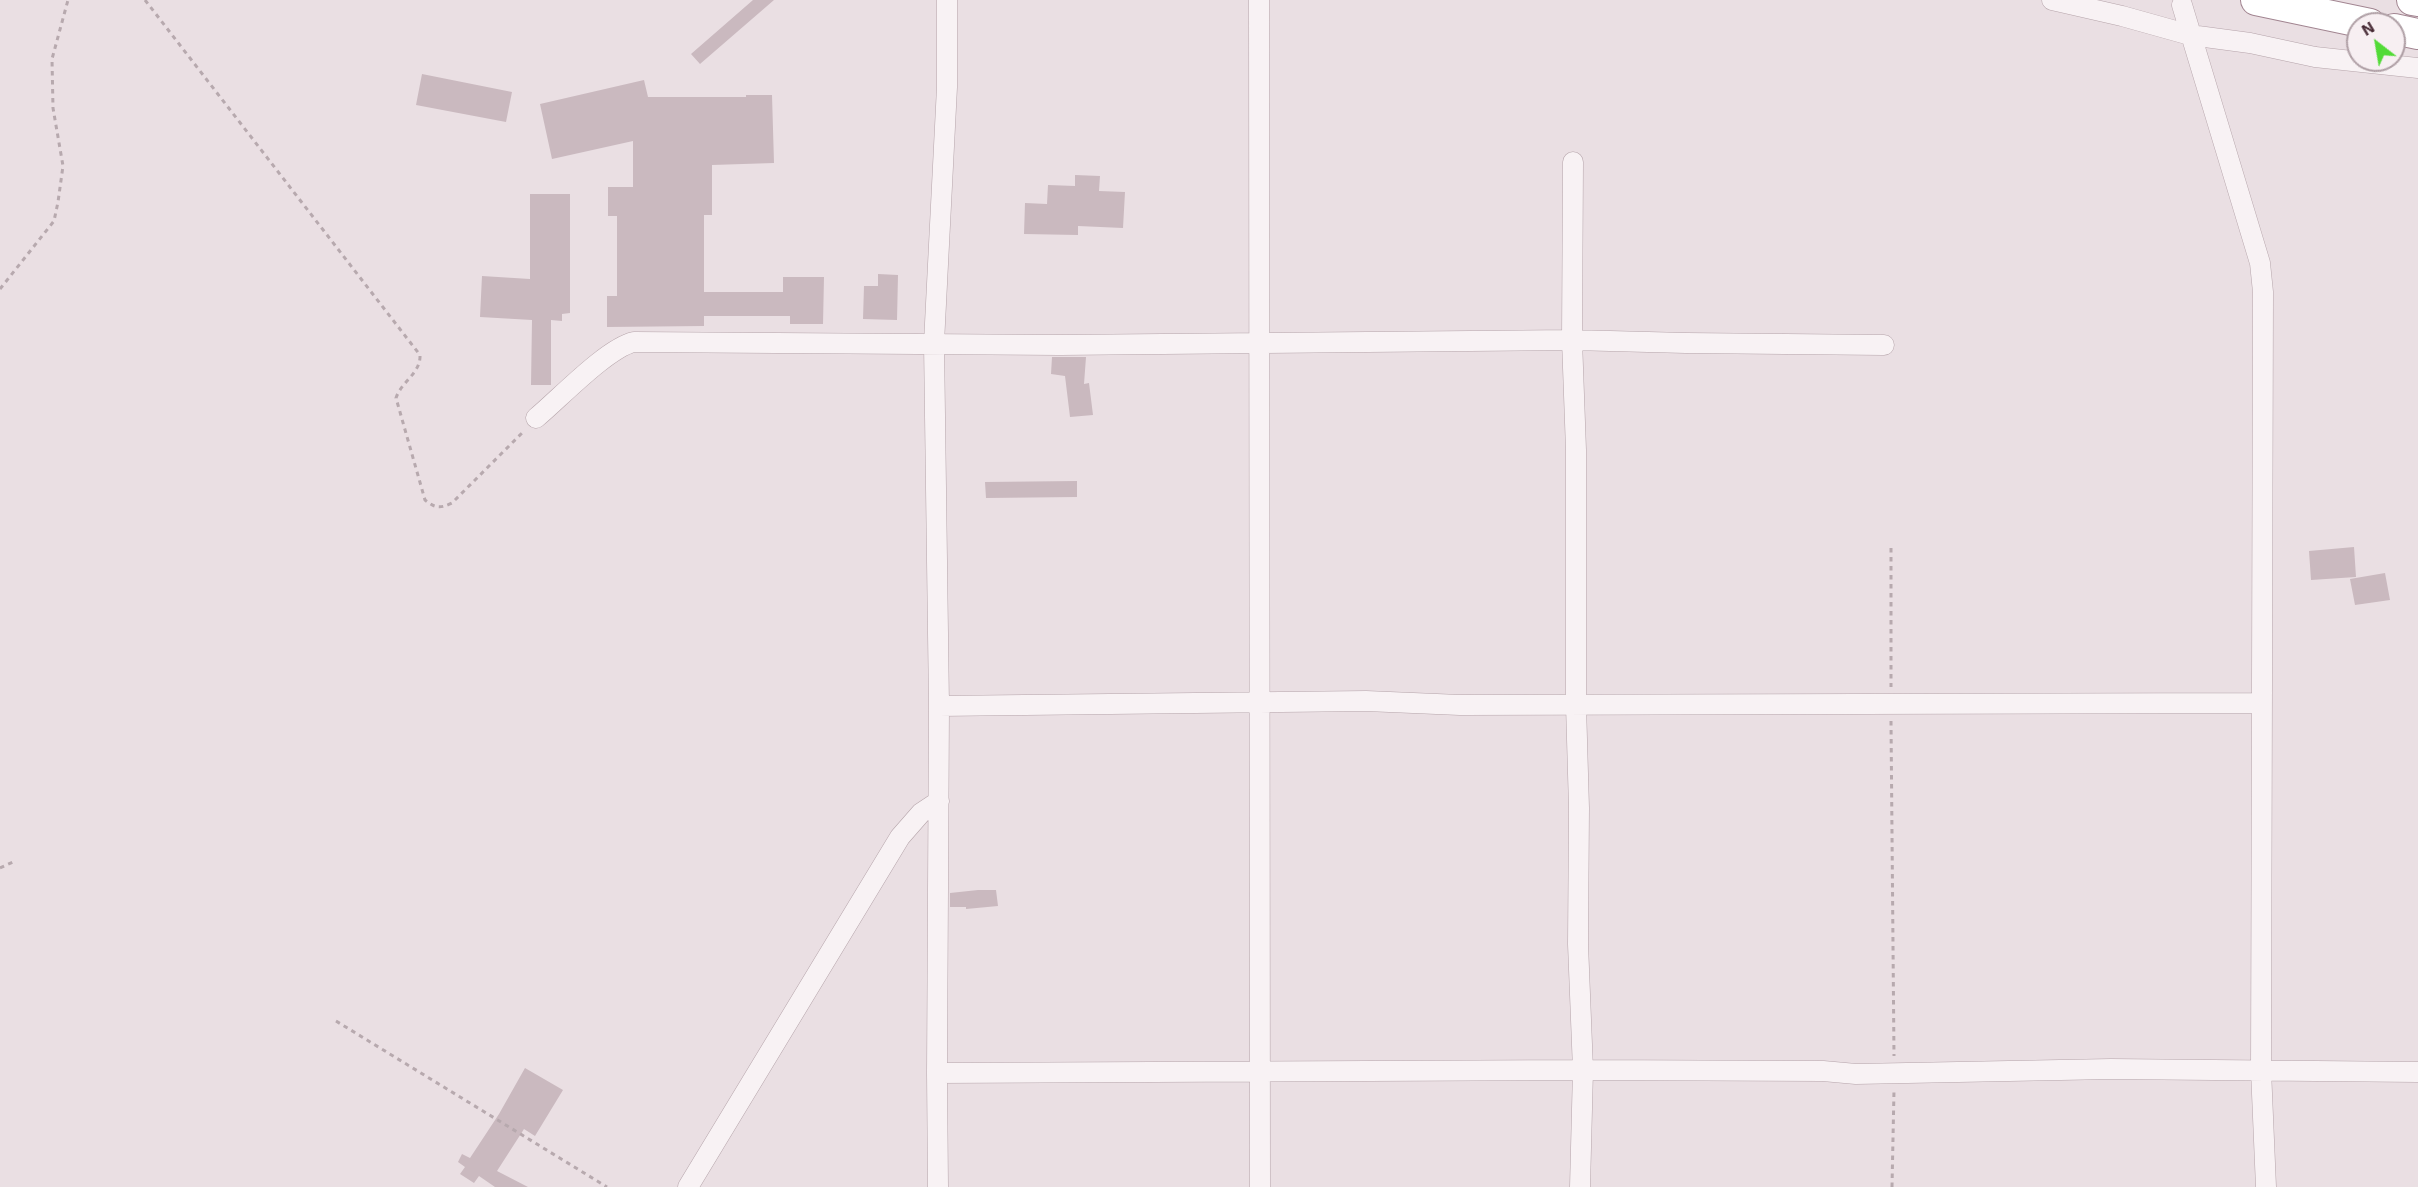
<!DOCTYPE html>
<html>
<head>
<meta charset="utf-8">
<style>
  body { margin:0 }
  #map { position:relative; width:2418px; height:1187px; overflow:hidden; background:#eadfe3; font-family:"Exo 2",sans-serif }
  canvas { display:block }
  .north { position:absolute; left:2346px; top:12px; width:60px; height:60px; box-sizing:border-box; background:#f7eff2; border:2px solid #af9fa5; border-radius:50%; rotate:329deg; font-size:16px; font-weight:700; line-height:24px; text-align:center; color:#432631 }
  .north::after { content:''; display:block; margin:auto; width:21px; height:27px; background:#52db37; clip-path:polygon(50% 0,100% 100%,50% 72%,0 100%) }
</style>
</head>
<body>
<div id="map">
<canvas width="2418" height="1187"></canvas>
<div class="north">N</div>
</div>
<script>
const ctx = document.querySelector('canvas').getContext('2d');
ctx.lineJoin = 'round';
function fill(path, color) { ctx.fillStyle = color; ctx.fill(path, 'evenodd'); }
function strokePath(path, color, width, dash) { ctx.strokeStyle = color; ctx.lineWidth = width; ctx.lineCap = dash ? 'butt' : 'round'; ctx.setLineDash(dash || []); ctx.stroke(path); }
const building = new Path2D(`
  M753,0H774L700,64L691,54Z
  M422,74L512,92L506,122L416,105Z
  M644,80L648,97H746V95H772L774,163L712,165V215H704V292H783V277H824L823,324H790V316H704V326L607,327V296H617V216H608V187H633V141L552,159L540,104Z
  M1075,175L1100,176L1099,191L1125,192L1123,228L1078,226V235L1024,234L1025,203L1047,204L1048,185L1075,186Z
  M530,194H570V313L562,314V321L551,320V385H531L532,320L480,317L482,276L530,279Z
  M878,274L898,275L897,320L863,319L864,286H878Z
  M1052,357H1086L1084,384L1089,383L1093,415L1070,417L1065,376L1051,374Z
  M1077,481V497L986,498L985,482Z
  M2354,547L2356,577L2311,580L2309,551Z
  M2385,573L2390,600L2355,605L2350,579Z
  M978,890H996L998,906L966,909V907H950V893Z
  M525,1068L563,1090L535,1136L524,1129L497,1171L528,1187H495L479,1176L474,1183L460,1174L465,1167L458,1162L462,1154L470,1158L499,1114Z`);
const path = new Path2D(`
  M145,0L420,355C421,373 401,382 396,398L425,500C435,508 440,509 452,503L523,432
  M0,289L54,221L58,202L63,166L53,108L52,59L68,0
  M1891,548V687
  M1891,721L1894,1056
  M0,868L13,862
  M336,1021L607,1187
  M1892,1187L1894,1090`);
const minor = new Path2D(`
  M1259,0L1260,1187
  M2052,0L2122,16L2190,35L2250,43L2315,57L2418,68
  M2182,5L2260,263L2263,292L2261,1070L2266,1187
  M1573,162L1572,340L1576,450V705L1579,808L1578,944L1583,1070L1580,1187
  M536,418C559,399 607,348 634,342L1060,345L1572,340L1686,343L1884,345
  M939,706L1366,701L1460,705L2261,703
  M937,1073L1583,1070L1823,1071L1856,1074L2111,1069L2418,1072
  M688,1187L900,837L921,813L939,801
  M938,1187L937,1073L939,706L934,343L947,87V0`);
const highway = new Path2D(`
  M2256,0L2370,24
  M2412,0L2418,1
  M2394,29L2418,34`);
fill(building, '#cab9bf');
strokePath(minor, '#b5a4aa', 21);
strokePath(highway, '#a28591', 32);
strokePath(path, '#b7a9ae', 3, [4.5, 4.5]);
strokePath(minor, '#f8f2f4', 20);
strokePath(highway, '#fff', 30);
</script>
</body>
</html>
